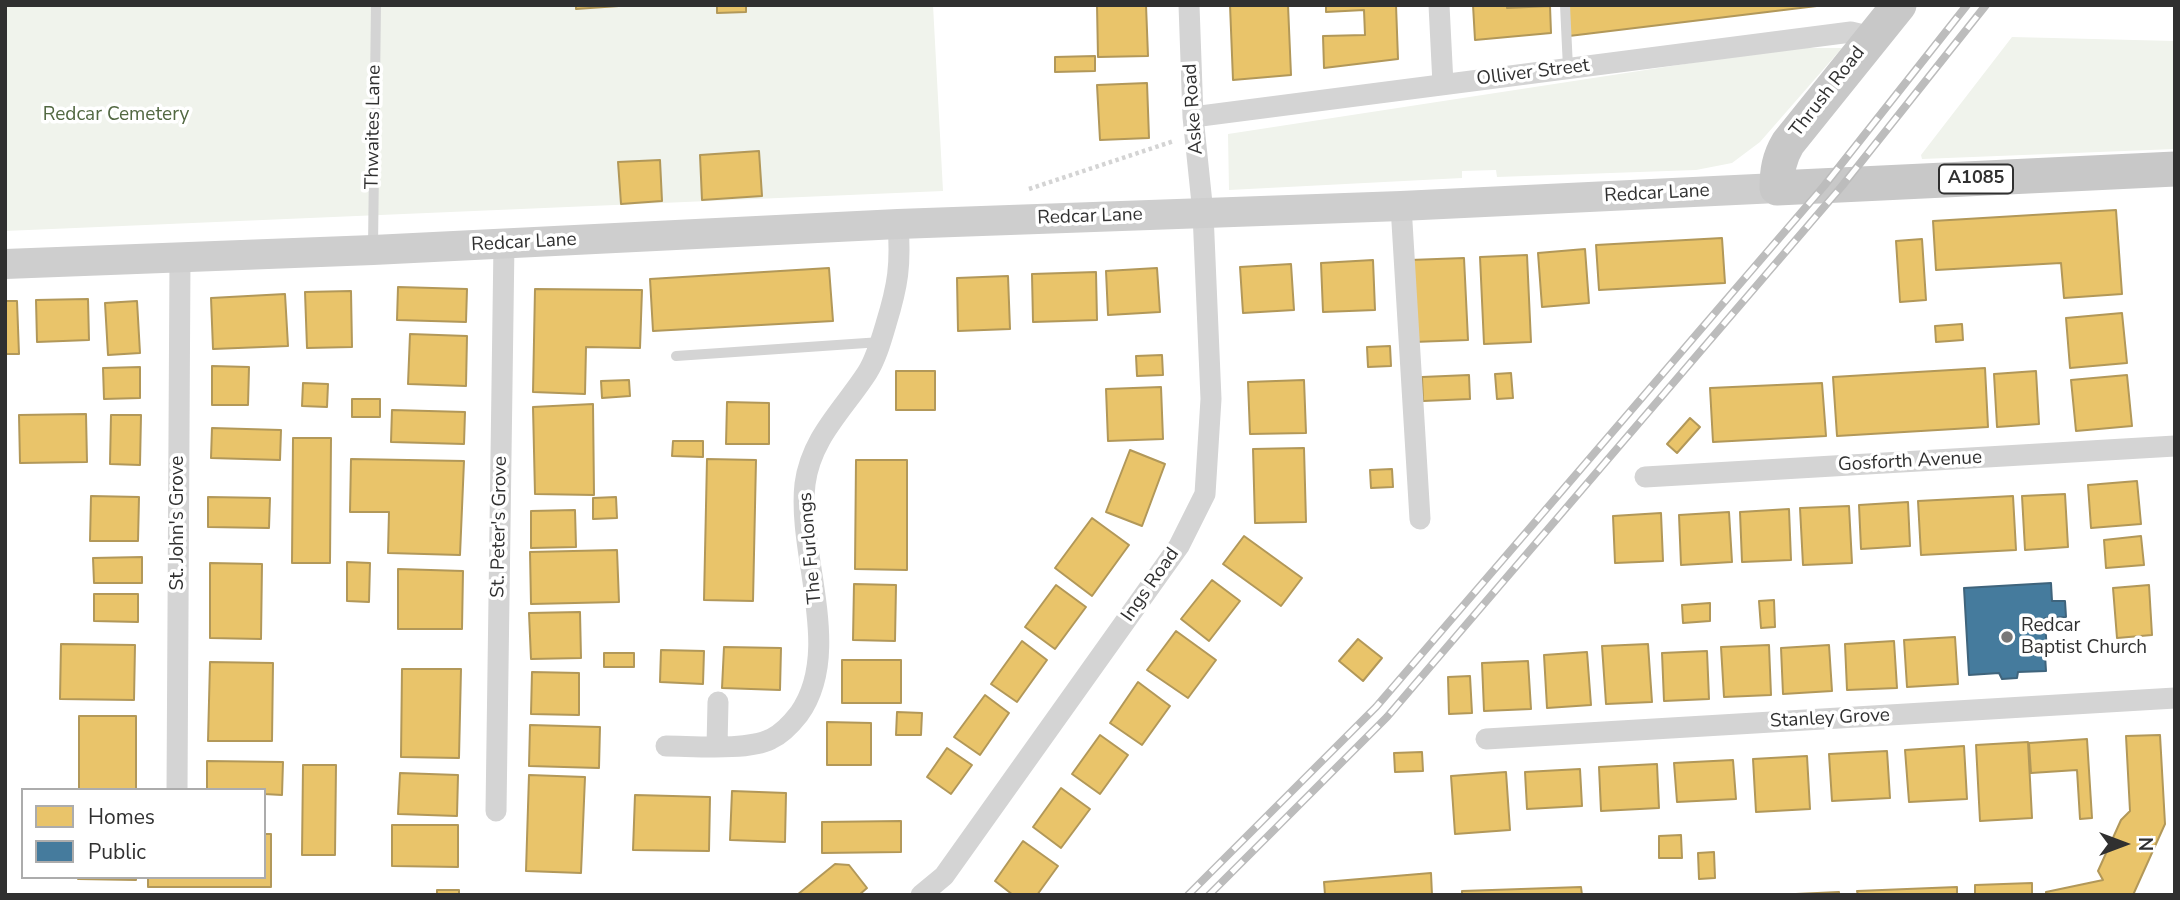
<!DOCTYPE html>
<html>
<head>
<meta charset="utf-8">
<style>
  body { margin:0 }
  #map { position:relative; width:2180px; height:900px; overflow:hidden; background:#fff; font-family:"Nunito Sans",sans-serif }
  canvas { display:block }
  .frame { position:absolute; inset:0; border:7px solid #303030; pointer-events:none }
  .legend { position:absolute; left:21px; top:788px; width:245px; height:91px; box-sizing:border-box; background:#fff; border:2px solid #acacac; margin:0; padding:9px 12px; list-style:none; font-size:21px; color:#303030 }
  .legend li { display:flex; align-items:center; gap:14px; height:35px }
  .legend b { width:35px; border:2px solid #acacac }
  .north { position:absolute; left:2089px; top:809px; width:70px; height:70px; -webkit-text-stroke:5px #fff; paint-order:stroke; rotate:90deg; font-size:19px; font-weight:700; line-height:28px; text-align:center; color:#303030 }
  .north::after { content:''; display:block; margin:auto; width:24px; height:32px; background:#303030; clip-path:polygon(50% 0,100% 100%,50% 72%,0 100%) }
</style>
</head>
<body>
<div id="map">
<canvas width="2180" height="900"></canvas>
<div class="frame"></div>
<ul class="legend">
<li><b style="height:19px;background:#e9c46a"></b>Homes</li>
<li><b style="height:19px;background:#457b9d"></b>Public</li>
</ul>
<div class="north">N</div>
</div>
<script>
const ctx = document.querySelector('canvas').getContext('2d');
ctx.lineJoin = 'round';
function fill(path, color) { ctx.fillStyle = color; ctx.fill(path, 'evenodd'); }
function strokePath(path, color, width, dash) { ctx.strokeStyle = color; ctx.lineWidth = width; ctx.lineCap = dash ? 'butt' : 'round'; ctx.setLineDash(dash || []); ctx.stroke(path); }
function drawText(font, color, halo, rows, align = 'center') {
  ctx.font = font + ' "Nunito Sans",sans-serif'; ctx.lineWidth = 7; ctx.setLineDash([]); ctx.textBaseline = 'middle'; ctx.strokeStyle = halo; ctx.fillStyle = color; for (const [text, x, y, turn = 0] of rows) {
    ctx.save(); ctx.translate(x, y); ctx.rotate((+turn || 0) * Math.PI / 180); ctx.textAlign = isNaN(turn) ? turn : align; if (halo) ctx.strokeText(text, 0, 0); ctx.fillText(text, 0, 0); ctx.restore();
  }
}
const green = new Path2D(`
  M5,5H933L943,191L5,231Z
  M2012,37L2175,41V149L1922,159L1921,155Z
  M1789,48H1842L1760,142L1732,163L1696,170L1497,177L1496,170L1462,171V178L1229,190L1228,134Z`);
const homes = new Path2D(`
  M576,5H633L576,9Z
  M717,5H746V12L717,13Z
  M1097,5H1146L1148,56L1098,57Z
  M1230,5H1288L1291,75L1233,80Z
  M1326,5H1396L1398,59L1324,68L1323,36L1365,35L1364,10L1326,12Z
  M1473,5H1507V8L1550,6L1551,33L1475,40Z
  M1567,5H1825L1569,36Z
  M1095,56V71L1055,72V57Z
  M1147,83L1149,138L1100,140L1097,85Z
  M759,151L762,196L702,200L700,155Z
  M660,160L662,201L621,204L618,162Z
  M2116,210L2122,294L2064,298L2061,263L1936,270L1933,221Z
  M1722,238L1725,283L1599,290L1596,245Z
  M1922,239L1926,300L1900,302L1896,241Z
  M1585,249L1589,303L1542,307L1538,253Z
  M1527,255L1531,342L1484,344L1480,257Z
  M1464,258L1468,340L1413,342L1410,260Z
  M1373,260L1375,310L1323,312L1321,263Z
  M1291,264L1294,310L1243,313L1240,267Z
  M829,268L833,321L653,331L650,279Z
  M1157,268L1160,312L1108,315L1106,271Z
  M1096,272L1097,320L1033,322L1032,274Z
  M1008,276L1010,329L958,331L957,278Z
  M398,287L467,289L466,322L397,320Z
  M535,289L642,290L640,348L586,347L585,394L533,392Z
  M351,291L352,347L307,348L305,292Z
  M285,294L288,346L213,349L211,298Z
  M88,299L89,340L37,342L36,300Z
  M5,301H17L19,354H5Z
  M137,301L140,353L108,355L105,303Z
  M2122,313L2127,363L2070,368L2066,318Z
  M1962,324L1963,340L1936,342L1935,326Z
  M410,334L467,336L466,386L408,384Z
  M1390,346L1391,366L1368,367L1367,347Z
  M1162,355L1163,375L1137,376L1136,356Z
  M212,366L249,367L248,405H212Z
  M140,367V398L104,399L103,368Z
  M1985,368L1988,427L1837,436L1833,377Z
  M896,371H935V410H896Z
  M2036,371L2039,424L1997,427L1994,374Z
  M1511,373L1513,398L1497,399L1495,374Z
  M1469,375L1470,399L1423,401L1422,377Z
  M2127,375L2132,426L2076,431L2071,380Z
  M629,380L630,396L602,398L601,381Z
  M1304,380L1306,433L1250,434L1248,382Z
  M303,383L328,384L327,407L302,406Z
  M1822,383L1826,436L1713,442L1710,388Z
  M1161,387L1163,439L1108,441L1106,389Z
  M352,399H380V417H352Z
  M727,402L769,403V444H726Z
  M593,404L594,495L535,494L533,407Z
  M392,410L465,412L464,444L391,442Z
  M86,414L87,462L20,463L19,415Z
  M111,415H141L140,465L110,464Z
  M1690,418L1700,427L1677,453L1667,444Z
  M212,428L281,430L280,460L211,458Z
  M293,438H331L330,563H292Z
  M673,441H703V457L672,456Z
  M1304,448L1306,522L1255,523L1253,449Z
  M1130,450L1165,464L1142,526L1106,512Z
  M351,459L464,461L460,555L388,553L389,512H350Z
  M707,459L756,460L753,601L704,600Z
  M856,460H907V570L855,569Z
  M1392,469L1393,487L1371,488L1370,470Z
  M2137,481L2141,524L2091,528L2088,485Z
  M2065,494L2068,547L2025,550L2022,496Z
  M91,496L139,497L138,541H90Z
  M2013,496L2016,550L1921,555L1918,501Z
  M208,497L270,498L269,528L208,527Z
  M616,497L617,518L593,519V498Z
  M1908,502L1910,546L1861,549L1859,505Z
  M1849,506L1852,563L1803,565L1800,508Z
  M1789,509L1791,560L1742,562L1740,512Z
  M575,510L576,547L531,548V511Z
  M1729,512L1732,562L1681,565L1679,515Z
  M1661,513L1663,561L1615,563L1613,516Z
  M1092,518L1129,545L1092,596L1055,568Z
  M1244,536L1302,578L1281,606L1223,564Z
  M2141,536L2144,565L2106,568L2104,540Z
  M617,550L619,602L531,604L530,552Z
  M142,557V583H94L93,558Z
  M347,562L370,563L369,602L347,601Z
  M210,563L262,564L261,639L210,638Z
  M398,569L463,571L462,629H398Z
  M1212,580L1240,601L1209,641L1181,619Z
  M854,584L896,585L895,641L853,640Z
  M1056,585L1086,607L1055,649L1025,627Z
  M2149,585L2152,635L2117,638L2113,588Z
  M94,594H138V622L94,621Z
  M1774,600L1775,627L1761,628L1759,601Z
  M1710,603V621L1683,623L1682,605Z
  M580,612L581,658L531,659L529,613Z
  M1176,631L1216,660L1188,698L1147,670Z
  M1955,637L1958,684L1907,687L1904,640Z
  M1358,639L1382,658L1363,681L1339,661Z
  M1022,641L1047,660L1017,702L991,684Z
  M1894,641L1897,688L1847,690L1845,644Z
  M61,644L135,645L134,700L60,699Z
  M1648,644L1652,702L1606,704L1602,646Z
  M1769,645L1771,695L1724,697L1721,647Z
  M1829,645L1832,691L1783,694L1781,648Z
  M724,647L781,648L780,690L722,688Z
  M661,650L704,651L703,684L660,682Z
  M1707,651L1709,699L1664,701L1662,653Z
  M1587,652L1591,705L1547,708L1544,655Z
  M604,653H634V667H604Z
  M842,660H901V703H842Z
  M1528,661L1531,709L1484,711L1482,663Z
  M210,662L273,663L272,741H208Z
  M402,669H461L459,758L401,757Z
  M532,672L579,673V715L531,714Z
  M1470,676L1472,713L1449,714L1448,677Z
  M1138,682L1170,706L1142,745L1110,723Z
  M985,695L1009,713L980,755L954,737Z
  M897,712L922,713L921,735H896Z
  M79,716H136V790H79Z
  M827,722L871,723V765H827Z
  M530,725L600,727L599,768L529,766Z
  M1100,735L1128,755L1100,794L1072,774Z
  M2160,735L2165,824L2133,895H2046V892L2103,880L2098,871L2121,820L2130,811L2126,736Z
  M2087,739L2092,818L2080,819L2077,770L2031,773L2029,743Z
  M2028,742L2032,818L1980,821L1976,745Z
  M1964,746L1967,799L1909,802L1905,750Z
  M947,748L972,765L951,794L927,777Z
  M1887,751L1890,798L1832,801L1829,754Z
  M1422,752L1423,771L1395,772L1394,753Z
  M1807,756L1810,809L1756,812L1753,759Z
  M1733,760L1736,799L1677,802L1674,763Z
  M207,761L283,762L282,795L264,794V790H207Z
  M1657,764L1659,808L1601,811L1599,767Z
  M303,765H336L335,855H302Z
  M1580,769L1582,806L1527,809L1525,772Z
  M1506,772L1510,830L1455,834L1451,776Z
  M400,773L458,775L457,816L398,814Z
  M529,775L585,777L581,873L526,871Z
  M1061,788L1090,809L1061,848L1033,827Z
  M732,791L786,793L785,842L730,840Z
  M635,795L710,797L709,851L633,850Z
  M901,821V852L822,853V822Z
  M392,825H458V867L392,866Z
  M264,834H271V887H148V877H264Z
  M1681,835L1682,858H1659V836Z
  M1023,841L1058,866L1037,895H1013L995,881Z
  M1714,852L1715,878L1699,879L1698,853Z
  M835,864L849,865L867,888L859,895H797Z
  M1431,873L1432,895H1325L1324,882Z
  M78,877H136V880L78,879Z
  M2032,883V895H1975V885Z
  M1581,887L1582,895H1462V891Z
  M1957,887V895H1858L1857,891Z
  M437,890H459V895H437Z
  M1839,892V895H1774Z`);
const public = new Path2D(`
  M2051,583L2052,601H2065L2066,617L2045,618L2047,655H2045L2046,671L2018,672L2017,678L2002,679L1999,673L1969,675L1964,588Z`);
const path = new Path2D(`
  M1029,189L1174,141`);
const lane = new Path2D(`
  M1565,5L1568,68
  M373,247L376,5
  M676,356L881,342`);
const street = new Path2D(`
  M1439,5L1443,84
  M1193,117L1851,32L1872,37
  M1401,206L1420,519
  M1645,477L2175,446
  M1486,739L2175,698
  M666,746C693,746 747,751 771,739C782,734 792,723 799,714C844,651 797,555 805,484C811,438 843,410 867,373C876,359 881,341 886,324C898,285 901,265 898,224
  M717,746L718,702
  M177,790L180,257
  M496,811L504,243
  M921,895L944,876L1179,546L1205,494L1211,399L1203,213L1193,117L1189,5`);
const secondary = new Path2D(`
  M5,264L373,250L898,224L1401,206L1777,188`);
const primary = new Path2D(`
  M1899,5L1788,143C1779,158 1777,171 1777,188L2175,169`);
const rail = new Path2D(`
  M1188,895L1376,707L1824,186L1967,5
  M1209,895L1387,717L1842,186L1986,5`);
const markers = [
  [2007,637,7,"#787878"]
];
const shields = [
  [1976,179,74]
];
const shieldNames = [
  ["A1085",1976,179]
];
const streetNames = [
  ["Olliver Street",1533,73,-7],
  ["Thrush Road",1828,92,-52],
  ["Aske Road",1194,109,-94],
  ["Thwaites Lane",374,127,-89],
  ["Redcar Lane",1657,194,-3],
  ["Redcar Lane",1090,217,-2],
  ["Redcar Lane",524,243,-3],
  ["Gosforth Avenue",1910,462,-3],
  ["St. John's Grove",178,523,-90],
  ["St. Peter's Grove",500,527,-89],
  ["The Furlongs",811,548,-95],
  ["Ings Road",1151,585,-55],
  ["Stanley Grove",1830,719,-3]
];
const parkNames = [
  ["Redcar Cemetery",116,115]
];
const poiNames = [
  ["Redcar",2021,626],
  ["Baptist Church",2021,648]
];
fill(green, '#f0f3ec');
fill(homes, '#e9c46a');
strokePath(homes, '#b29859', 2);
fill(public, '#457b9d');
strokePath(public, '#3f647c', 2);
strokePath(path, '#d4d4d4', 4.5, [3.5, 3.5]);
strokePath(lane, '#d4d4d4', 10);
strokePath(street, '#d4d4d4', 21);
strokePath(secondary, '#cecece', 30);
strokePath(primary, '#c8c8c8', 35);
strokePath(rail, '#bcbcbc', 8);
strokePath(rail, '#fff', 5, [16]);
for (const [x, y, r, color] of markers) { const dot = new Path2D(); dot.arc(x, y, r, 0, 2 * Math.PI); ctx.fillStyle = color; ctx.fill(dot); strokePath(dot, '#fff', 2.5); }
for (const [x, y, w] of shields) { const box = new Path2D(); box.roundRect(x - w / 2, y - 14.5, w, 29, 5); ctx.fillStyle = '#fff'; ctx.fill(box); strokePath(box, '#303030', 2); }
drawText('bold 18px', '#303030', null, shieldNames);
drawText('19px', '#303030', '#fff', streetNames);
drawText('19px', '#526842', '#fff', parkNames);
drawText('19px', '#303030', '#fff', poiNames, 'left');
</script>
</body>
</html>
